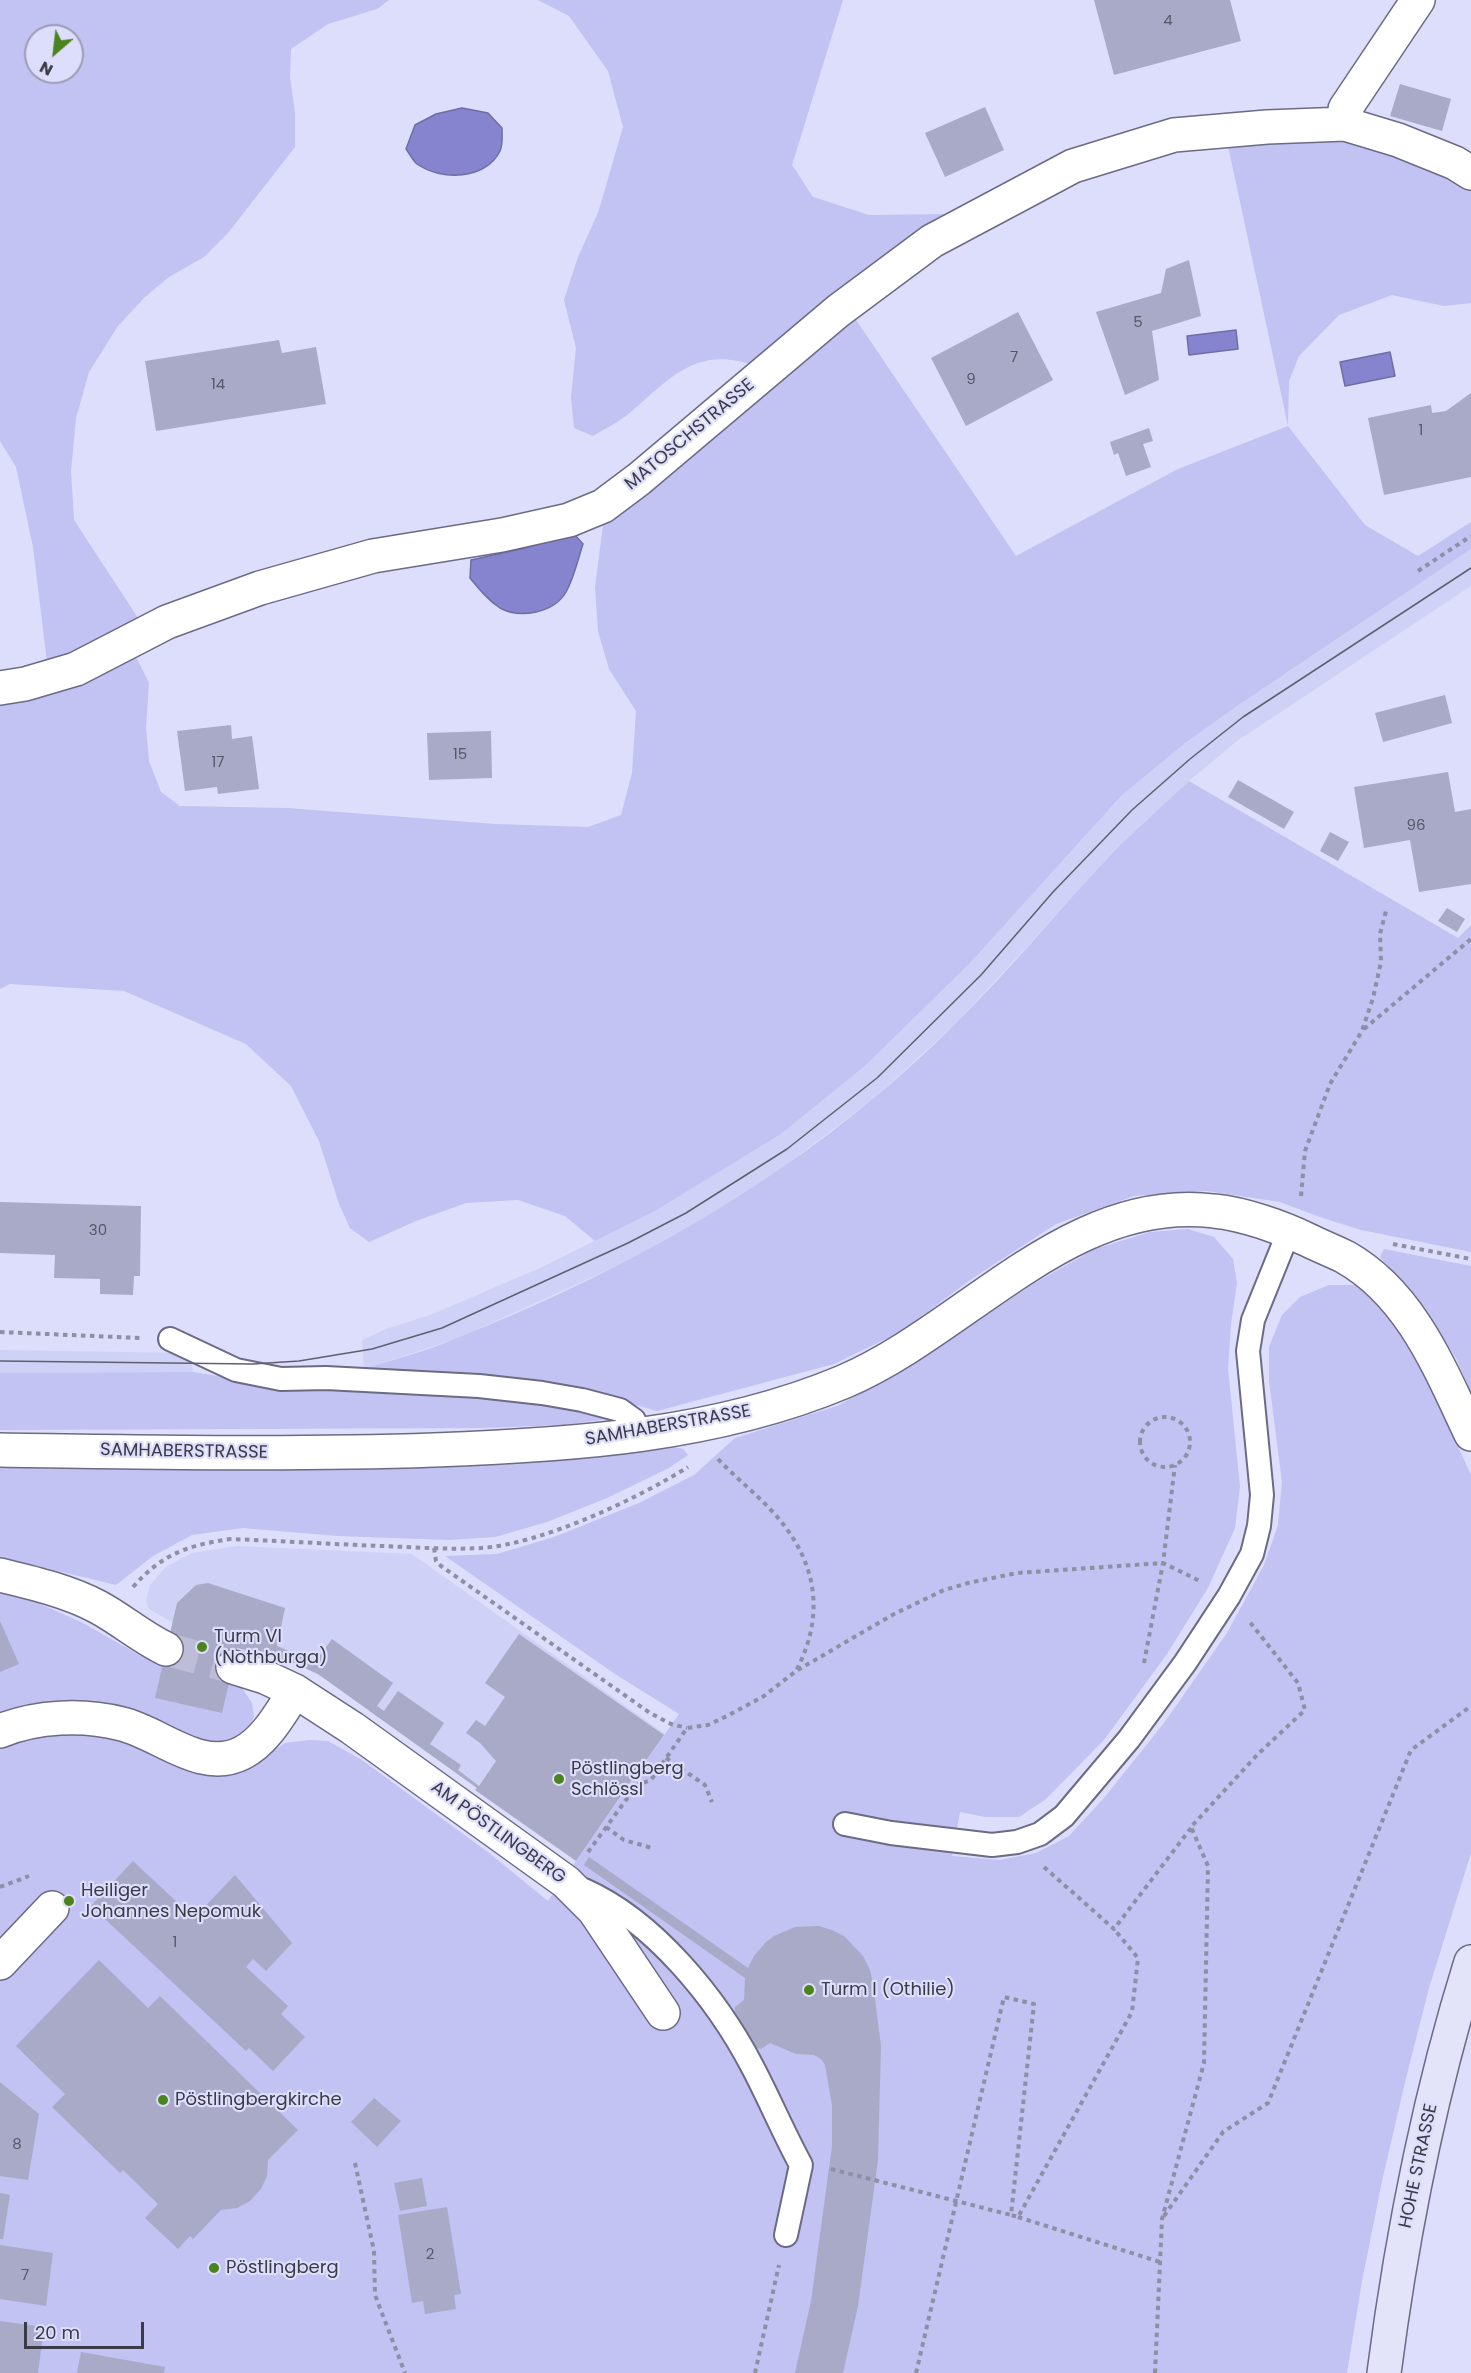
<!DOCTYPE html>
<html>
<head>
<meta charset="utf-8">
<style>
  body { margin:0 }
  #map { position:relative; width:1471px; height:2373px; overflow:hidden; background:#ddddfc; font-family:Poppins,sans-serif }
  canvas { display:block }
  .north { position:absolute; left:24px; top:24px; width:60px; height:60px; box-sizing:border-box; background:#ddddfc; border:2px solid #9c9cb4; border-radius:50%; rotate:208deg; font-size:16px; font-weight:700; line-height:24px; text-align:center; color:#3b3b47 }
  .north::after { content:''; display:block; margin:auto; width:21px; height:27px; background:#4b831c; clip-path:polygon(50% 0,100% 100%,50% 72%,0 100%) }
  .scale { position:absolute; left:24px; top:2322px; width:120px; height:27px; box-sizing:border-box; border:3px solid #3b3b47; border-top:0; padding-left:8px; font-size:18px; line-height:21px; white-space:nowrap; color:#3b3b47; -webkit-text-stroke:4px #ddddfc; paint-order:stroke }
</style>
</head>
<body>
<div id="map">
<canvas width="1471" height="2373"></canvas>
<div class="north">N</div>
<div class="scale">20 m</div>
</div>
<script>
const ctx = document.querySelector('canvas').getContext('2d');
ctx.lineJoin = 'round';
function fill(path, color) { ctx.fillStyle = color; ctx.fill(path, 'evenodd'); }
function strokePath(path, color, width, dash) { ctx.strokeStyle = color; ctx.lineWidth = width; ctx.lineCap = dash ? 'butt' : 'round'; ctx.setLineDash(dash || []); ctx.stroke(path); }
function drawText(font, color, halo, rows, align = 'center') {
  ctx.font = font + ' Poppins,sans-serif'; ctx.lineWidth = 4.5; ctx.setLineDash([]); ctx.textBaseline = 'middle'; ctx.strokeStyle = halo; ctx.fillStyle = color; for (const [text, x, y, turn = 0] of rows) {
    ctx.save(); ctx.translate(x, y); ctx.rotate((+turn || 0) * Math.PI / 180); ctx.textAlign = isNaN(turn) ? turn : align; if (halo) ctx.strokeText(text, 0, 0); ctx.fillText(text, 0, 0); ctx.restore();
  }
}
const built = new Path2D(`
  M1471,549V586L1237,741L1189,781L1111,856L955,1024L873,1099L774,1174L728,1205L630,1260L456,1339L364,1369L362,1340L386,1329L433,1314L542,1267L655,1211L781,1134L865,1066L971,962L1121,796L1184,744L1240,704Z
  M0,1350L190,1353L193,1372L0,1373Z
  M238,1546L412,1554L665,1734L577,1860L322,1677L297,1664L191,1633L149,1609L146,1601L150,1585L166,1567L192,1553Z`);
const green = new Path2D(`
  M0,0H389L377,9L328,24L291,49L290,77L295,113V147L228,233L204,257L169,277L145,297L118,326L89,372L76,418L71,471L74,520L138,618L87,645L47,662L33,547L16,467L0,441ZM36,36H72V72H36Z
  M538,0H843L792,165L813,197L869,215L956,214L756,366C698,345 672,376 633,410C621,421 606,428 593,436L574,428L571,397L576,348L564,300L578,257L598,213L623,127L608,71L569,16Z
  M1288,135L1363,144L1471,185V303L1444,306L1392,295L1339,315L1299,356L1289,381L1288,426L1365,525L1418,556L1471,522V549L1240,704L1184,744L1121,796L971,962L865,1066L781,1134L655,1211L595,1241L565,1216L518,1200L466,1203L416,1221L369,1242L350,1228L339,1204L319,1141L291,1086L246,1044L124,991L10,984L0,989V701L71,682L136,657L149,683L146,728L149,761L161,792L180,806L287,808L495,824L588,827L621,815L632,773L636,711L609,669L598,631L595,587L604,518L852,314L1016,556L1178,469L1288,426L1227,141Z
  M1189,781L1458,938L1471,925V1252L1361,1230L1320,1217L1280,1202L1207,1191L1134,1196L1056,1224L973,1278L900,1332L834,1364L657,1411L571,1386L440,1371L364,1369C395,1359 427,1351 457,1338C641,1265 815,1165 956,1023C1010,970 1058,911 1110,856C1135,830 1163,806 1189,781Z
  M1188,1229L1214,1237L1233,1259L1237,1283L1231,1324L1228,1368L1240,1487L1235,1528L1208,1588L1167,1654L1104,1740L1046,1799L1019,1817H985L960,1812L952,1856L1000,1860L1036,1853L1069,1836L1104,1798L1164,1723L1227,1633L1264,1565L1278,1525L1282,1482L1269,1381V1347L1282,1315L1300,1297L1329,1285H1357L1382,1302L1422,1367L1471,1475V1853L1429,1988L1406,2078L1382,2181L1362,2281L1347,2373H0V1746L47,1735L92,1732L259,1760L285,1743L309,1740L328,1741L362,1760L489,1853L548,1901L679,1714L615,1674L445,1556L497,1554L554,1537L639,1503L694,1475L735,1438L837,1406L915,1363L1033,1284L1095,1249L1150,1232Z
  M1384,1249L1471,1266V1393L1457,1360L1423,1306L1380,1257Z
  M193,1372L272,1385L527,1397L616,1418L563,1425L482,1428L0,1430V1373Z
  M675,1447L683,1449L688,1455L669,1468L607,1498L547,1522L495,1537L449,1540L338,1536L243,1528L192,1535L153,1556L116,1585L0,1557V1463L559,1459Z
  M0,1593L36,1602L83,1623L141,1656L219,1679L242,1688L252,1703L254,1716L247,1735L206,1747L139,1712L91,1701L35,1704L0,1717Z`);
const water = new Path2D(`
  M462,108L488,113L502,128C502,135 503,145 500,151C486,180 441,181 417,164C413,161 409,153 406,149L415,125L436,114Z
  M1236,330L1238,349L1189,355L1187,336Z
  M1390,352L1395,376L1345,386L1340,362Z
  M574,534L583,544C578,559 574,578 566,592C554,613 520,619 500,608C488,600 479,589 470,578L471,560L525,548Z`);
const building = new Path2D(`
  M1094,0H1230L1241,41L1114,75Z
  M1400,84L1451,99L1442,131L1390,116Z
  M985,107L1004,150L945,177L925,133Z
  M1189,260L1201,316L1152,331L1159,380L1125,395L1096,312L1161,293L1166,269Z
  M1018,312L1053,380L966,426L931,358Z
  M279,340L282,353L316,347L326,404L156,431L145,361Z
  M1471,393V477L1384,495L1368,418L1431,405L1432,413L1446,411Z
  M1149,428L1153,441L1143,444L1151,467L1126,476L1118,453L1114,455L1110,442Z
  M1445,695L1452,723L1383,742L1375,713Z
  M231,725L232,739L252,736L259,789L218,794L217,787L185,791L177,731Z
  M491,731L492,778L429,780L427,733Z
  M1448,772L1455,812L1471,809V884L1419,892L1410,840L1364,848L1354,787Z
  M1238,780L1294,812L1284,829L1228,797Z
  M1330,832L1349,842L1338,861L1320,851Z
  M1447,908L1465,919L1457,932L1438,921Z
  M0,1202L141,1206L140,1276H134L133,1295L100,1294V1279L54,1278L55,1255L0,1253Z
  M208,1583L285,1608L277,1646L315,1662L332,1639L393,1683L377,1706L384,1711L398,1691L444,1723L430,1744L461,1765L458,1770L479,1786L496,1761L480,1743L466,1733L476,1720L485,1726L505,1697L485,1683L519,1634L664,1735L645,1762L646,1765L642,1771H638L576,1861L475,1790L477,1788L318,1674L289,1661L237,1648L222,1713L155,1698L177,1603L196,1585Z
  M0,1621L19,1664L0,1672Z
  M589,1857L748,1968L754,1956L766,1942L774,1936L795,1927L819,1926L832,1930L844,1936L863,1956L870,1970L873,1984L881,2046L878,2160L858,2306L843,2373H795L811,2301L832,2146V2105L825,2065L821,2059L814,2055L796,2054L770,2043L761,2049L752,2047L734,2014L735,2007L744,2000L745,1978L584,1865Z
  M133,1861L194,1918L235,1875L292,1943L266,1971L253,1959L246,1967L288,2006L281,2014L305,2037L273,2071L249,2048L246,2051L91,1906Z
  M99,1960L148,2008L160,1996L298,2130L268,2160L267,2176L261,2189L250,2201L237,2208L221,2210L193,2239L190,2236L178,2249L145,2218L158,2204L123,2170L120,2173L52,2107L65,2094L16,2046Z
  M0,2082L39,2114L28,2180L0,2176Z
  M374,2098L401,2121L377,2147L351,2122Z
  M422,2178L427,2206L400,2211L394,2183Z
  M0,2193L10,2195L3,2239H0Z
  M447,2207L461,2294L454,2295L456,2309L425,2314L423,2301L412,2303L398,2215Z
  M0,2245L53,2253L46,2306L0,2299Z
  M0,2321L44,2327L38,2373H0Z
  M81,2352L165,2367L164,2373H77Z`);
const minorTunnel = new Path2D(`
  M166,1649L233,1667`);
const path = new Path2D(`
  M1418,571L1471,536
  M1364,1029L1471,939
  M1301,1196L1305,1151L1330,1084L1362,1031L1373,998L1381,962L1380,934L1386,911
  M1393,1244L1471,1259
  M0,1332L140,1338
  M1140 1442a25 25 0 1 1 50 0a25 25 0 1 1-50 0Z
  M718,1459C735,1477 754,1492 771,1510C816,1558 827,1612 796,1671
  M434,1548L436,1561L441,1566L650,1713L671,1724L687,1728
  M133,1587C162,1554 188,1545 231,1539C281,1541 331,1544 381,1546C414,1547 448,1550 481,1548C542,1544 637,1499 688,1467
  M1144,1663L1163,1563L1175,1465
  M666,1758L705,1785L712,1802
  M606,1827L624,1840L652,1848
  M588,1852L637,1785L651,1780L687,1728L708,1725L729,1715L764,1696L796,1671L894,1614L944,1590L968,1583L1017,1573L1163,1563L1200,1581
  M1044,1867L1114,1929L1191,1828
  M0,1887L29,1876
  M355,2163L374,2251L375,2295L405,2373
  M831,2169L1011,2215
  M1164,2216L1223,2132L1268,2103L1411,1750L1471,1706
  M1018,2217L1160,2262
  M755,2373L779,2265
  M916,2373L1004,1997L1034,2004L1011,2215L1018,2217L1132,2012L1138,1958L1114,1929
  M1155,2373L1162,2219L1204,2063L1208,1866L1191,1827L1257,1755L1305,1710L1298,1683L1249,1621`);
const service = new Path2D(`
  M170,1339L236,1370L281,1379L326,1378L479,1386L542,1393L582,1400L620,1410L634,1420L640,1434
  M845,1824L891,1833L992,1845L1017,1842L1040,1834L1064,1816L1129,1739L1185,1663L1229,1596L1252,1554L1259,1526L1262,1495L1248,1351L1253,1320L1289,1231
  M584,1890C654,1921 717,1999 752,2066C769,2098 783,2132 801,2165L786,2235`);
const minor = new Path2D(`
  M1345,124V109L1418,0
  M0,688L25,684L76,669L167,622L260,588L373,556L502,535L569,520L603,506L639,479L838,311L932,241L1073,166L1174,135L1267,127L1345,124L1398,140L1455,163L1471,173
  M0,1450C145,1452 289,1455 434,1450C571,1445 714,1436 843,1382C966,1330 1070,1193 1214,1211C1244,1214 1281,1227 1308,1240C1320,1246 1333,1251 1345,1257C1411,1294 1440,1369 1471,1434
  M0,1575C33,1583 68,1591 98,1607C122,1620 141,1637 166,1649
  M233,1667L265,1677L295,1691L352,1728L566,1882L594,1910L663,2013
  M0,1731C37,1716 83,1714 122,1724C160,1733 201,1774 242,1753C266,1741 281,1712 295,1691
  M0,1963L52,1908`);
const secondary = new Path2D(`
  M1384,2373C1402,2234 1429,2096 1471,1962`);
const tram = new Path2D(`
  M0,1361L253,1364L299,1361L372,1349L442,1328L628,1243L686,1213L787,1149L877,1078L981,975L1053,892L1132,810L1190,759L1243,717L1471,568`);
const markers = [
  [202,1647,6,"#4b831c"],
  [559,1779,6,"#4b831c"],
  [69,1901,6,"#4b831c"],
  [809,1990,6,"#4b831c"],
  [163,2100,6,"#4b831c"],
  [214,2268,6,"#4b831c"]
];
const numberNames = [
  ["4",1168,21],
  ["5",1138,323],
  ["7",1014,358],
  ["9",971,380],
  ["14",218,385],
  ["1",1421,431],
  ["15",460,755],
  ["17",218,763],
  ["96",1416,826],
  ["30",98,1231],
  ["1",175,1943],
  ["8",17,2145],
  ["2",430,2255],
  ["7",25,2276]
];
const streetNames = [
  ["MATOSCHSTRASSE",690,435,-40],
  ["SAMHABERSTRASSE",668,1426,-10],
  ["SAMHABERSTRASSE",184,1452,1],
  ["AM PÖSTLINGBERG",498,1833,36],
  ["HOHE STRASSE",1419,2166,-78]
];
const poiNames = [
  ["Turm VI",214,1637],
  ["(Nothburga)",214,1658],
  ["Pöstlingberg",571,1769],
  ["Schlössl",571,1790],
  ["Heiliger",81,1891],
  ["Johannes Nepomuk",81,1912],
  ["Turm I (Othilie)",821,1990],
  ["Pöstlingbergkirche",175,2100],
  ["Pöstlingberg",226,2268]
];
fill(built, '#d0d1f6');
fill(green, '#c2c2f3');
fill(water, '#8683cf');
strokePath(water, '#706da6', 1.5);
fill(building, '#a9aac7');
strokePath(minorTunnel, '#bdbdd8', 33, [33, 16]);
strokePath(service, '#6b6b86', 26);
strokePath(minor, '#6b6b86', 36);
strokePath(secondary, '#6b6b86', 36);
strokePath(path, '#8e8ea4', 4, [4.5, 4.5]);
strokePath(service, '#fff', 22);
strokePath(minor, '#fff', 33);
strokePath(secondary, '#e3e3f9', 33);
strokePath(tram, '#5f5f6f', 1.5);
for (const [x, y, r, color] of markers) { const dot = new Path2D(); dot.arc(x, y, r, 0, 2 * Math.PI); ctx.fillStyle = color; ctx.fill(dot); strokePath(dot, '#ddddfc', 2); }
drawText('15px', '#565767', null, numberNames);
drawText('18px', '#3b3b47', '#ddddfc', streetNames);
drawText('18px', '#3b3b47', '#ddddfc', poiNames, 'left');
</script>
</body>
</html>
